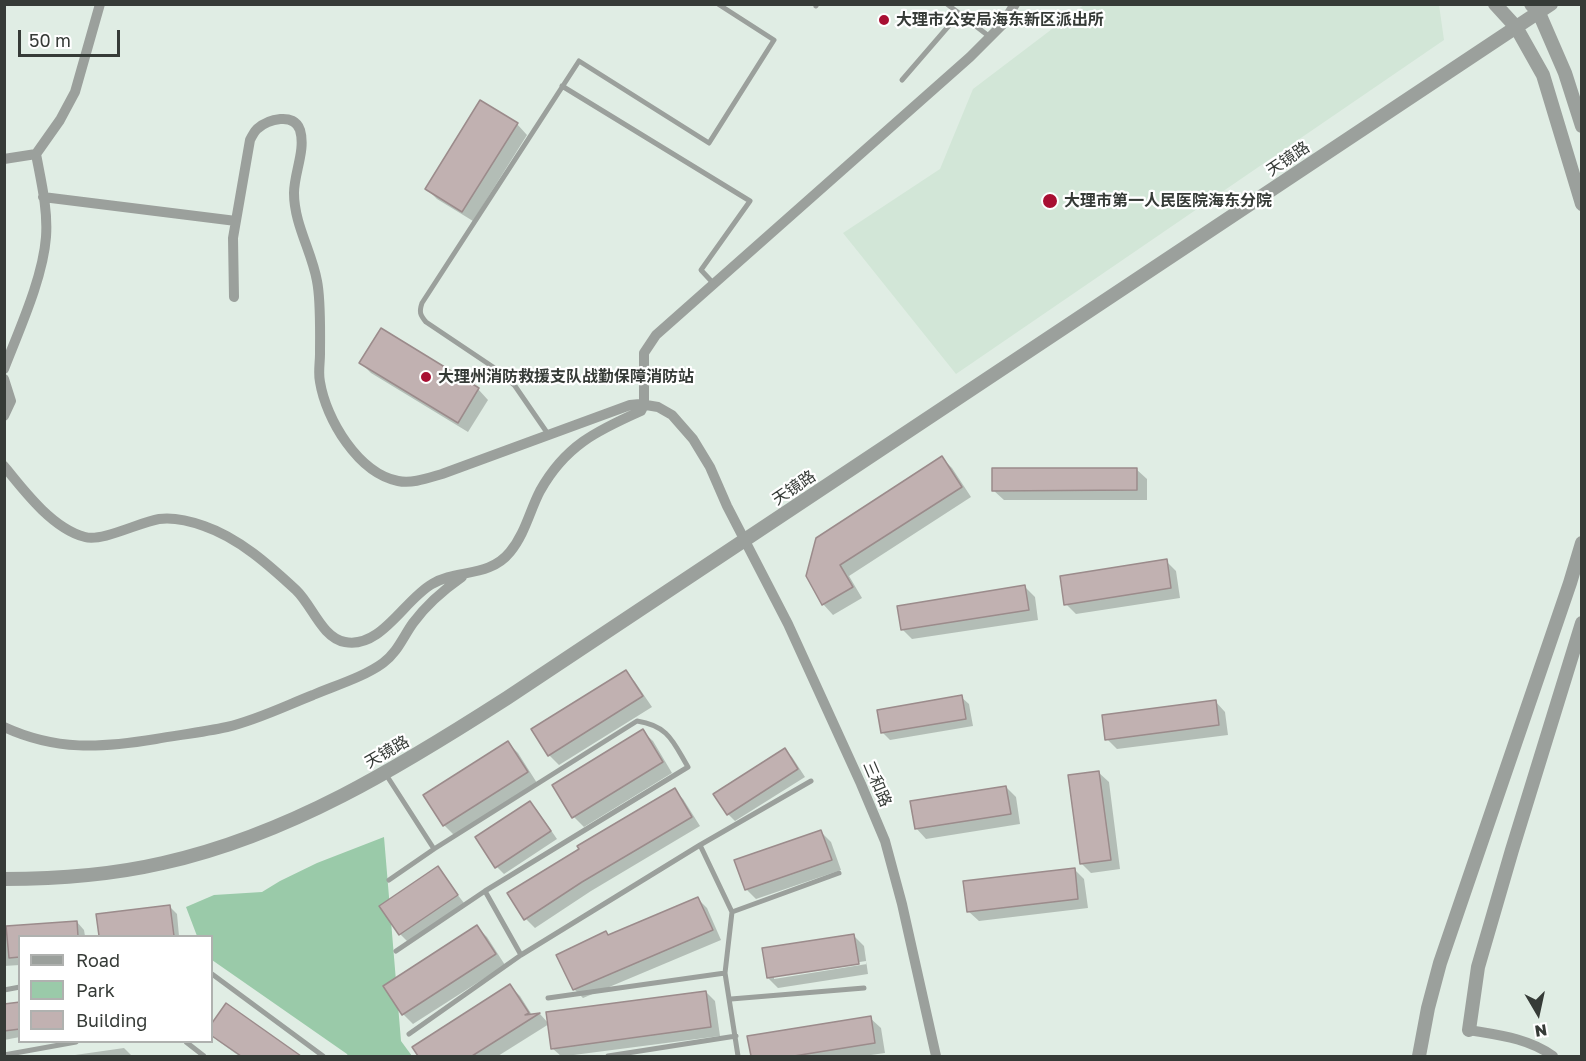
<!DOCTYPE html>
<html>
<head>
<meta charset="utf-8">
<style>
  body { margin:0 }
  #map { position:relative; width:1586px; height:1061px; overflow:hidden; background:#e0ede4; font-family:"Golos Text",sans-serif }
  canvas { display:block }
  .frame { position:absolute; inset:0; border:6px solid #363b37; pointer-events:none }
  .legend { position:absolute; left:18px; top:935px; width:195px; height:108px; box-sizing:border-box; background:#fff; border:2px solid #afb1af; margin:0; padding:8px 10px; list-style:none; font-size:18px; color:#363b37 }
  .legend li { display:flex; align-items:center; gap:12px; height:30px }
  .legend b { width:30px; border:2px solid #afb1af }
  .north { position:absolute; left:1508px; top:983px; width:60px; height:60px; -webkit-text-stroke:4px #fff; paint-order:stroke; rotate:171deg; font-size:16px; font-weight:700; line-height:24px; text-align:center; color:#363b37 }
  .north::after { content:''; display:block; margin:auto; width:21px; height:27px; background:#363b37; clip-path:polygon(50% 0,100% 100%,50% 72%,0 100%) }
  .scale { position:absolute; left:18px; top:30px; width:102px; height:27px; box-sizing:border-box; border:3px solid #363b37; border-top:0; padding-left:8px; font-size:18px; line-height:21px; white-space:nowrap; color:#363b37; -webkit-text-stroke:4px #fff; paint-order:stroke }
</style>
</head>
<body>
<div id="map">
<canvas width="1586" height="1061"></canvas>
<div class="frame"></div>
<ul class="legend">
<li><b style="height:8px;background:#9ba09c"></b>Road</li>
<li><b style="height:16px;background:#9acaa9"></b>Park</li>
<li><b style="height:16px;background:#c1b1b1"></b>Building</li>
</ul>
<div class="north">N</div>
<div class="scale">50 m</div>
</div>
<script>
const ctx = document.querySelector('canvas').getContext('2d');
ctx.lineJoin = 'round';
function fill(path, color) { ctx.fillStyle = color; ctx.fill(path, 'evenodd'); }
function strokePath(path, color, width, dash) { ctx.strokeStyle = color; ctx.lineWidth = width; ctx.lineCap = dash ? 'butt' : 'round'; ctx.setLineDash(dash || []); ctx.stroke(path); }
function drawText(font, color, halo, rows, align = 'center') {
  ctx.font = font + ' "Golos Text","Noto Sans SC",sans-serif'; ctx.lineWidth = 4.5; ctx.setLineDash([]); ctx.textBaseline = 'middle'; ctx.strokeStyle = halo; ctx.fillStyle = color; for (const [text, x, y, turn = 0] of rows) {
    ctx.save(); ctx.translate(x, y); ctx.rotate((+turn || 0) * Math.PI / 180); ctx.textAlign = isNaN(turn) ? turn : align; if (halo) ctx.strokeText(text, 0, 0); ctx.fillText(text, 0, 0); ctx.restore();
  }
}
const built = new Path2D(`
  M1085,4L1439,5L1444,40L956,374L843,233L940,169L973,89Z`);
const green = new Path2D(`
  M384,837L401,1041L412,1056H348L347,1054L212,960V936H197L186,907L214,895L262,892L280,881L317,863Z`);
const shadow = new Path2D(`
  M517,124L527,135L473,221L437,199L427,189Z
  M361,363L478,389L488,400L468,432L371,373Z
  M942,458L952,468L971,497L849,576L862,598L833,615L823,604L808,576Z
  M1136,469L1147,479V500H1004L993,490Z
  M1166,561L1176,571L1180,598L1076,614L1066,604Z
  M1025,587L1035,597L1038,620L912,639L902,629Z
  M625,672L635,682L652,707L559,765L549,755Z
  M961,697L969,704L973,726L890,740L882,732Z
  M1215,701L1225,712L1228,735L1117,749L1107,739Z
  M642,731L653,741L672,773L584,827L574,817Z
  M508,743L518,753L537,783L454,835L444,825Z
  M785,750L792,757L805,777L735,821L728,814Z
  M1098,772L1109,782L1120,869L1091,873L1081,863Z
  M1006,787L1016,797L1020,824L926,839L916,828Z
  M674,790L683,799L700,826L591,891L535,928L526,919L509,894Z
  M530,802L537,810L557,839L504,874L497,867Z
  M821,832L831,842L841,870L756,899L746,889Z
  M437,868L464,903L408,942L400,934Z
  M1074,869L1084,879L1088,908L979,921L968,911Z
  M698,899L707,908L721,940L583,998L574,989L609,937Z
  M169,906L177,914L179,936H100L98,916Z
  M77,922L84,930L85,936H20V965L4,966V928Z
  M477,927L487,937L505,965L413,1024L403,1014Z
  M854,936L864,946L868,974L778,988L768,978ZM866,961L867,964L774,979V976Z
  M510,986L520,996L532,1015L540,1014L549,1024L498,1056H420L414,1048Z
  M706,992L715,1001L720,1036L566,1056H561L552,1048Z
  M20,1003V1037L4,1040V1005Z
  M226,1005L293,1052L297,1056H239L218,1041L212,1035V1026Z
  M870,1018L881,1028L885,1053L864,1056H752L749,1037Z
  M124,1048L132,1056H68Z`);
const building = new Path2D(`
  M480,100L518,123L462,212L425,189Z
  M381,328L479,388L458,423L359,363Z
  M942,456L962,487L840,565L853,587L822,605L806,576L816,538Z
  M992,468H1137V490L992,491Z
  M1167,559L1171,588L1064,605L1060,576Z
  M1025,585L1029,610L901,630L897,606Z
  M626,670L643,696L548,756L531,729Z
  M962,695L966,719L881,733L877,710Z
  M1216,700L1219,725L1105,740L1102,715Z
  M643,729L663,762L572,818L552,785Z
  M508,741L528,772L443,826L423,795Z
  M785,748L798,769L727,815L713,794Z
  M1099,771L1111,860L1080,864L1068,775Z
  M1006,786L1011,814L915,829L910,801Z
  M675,788L692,817L582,882L524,920L507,893L579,849L577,846Z
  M530,801L551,831L495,868L475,837Z
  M821,830L832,860L745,890L734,860Z
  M438,866L458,895L399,935L379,906Z
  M1075,868L1078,899L967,912L963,881Z
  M698,897L713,930L573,990L556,955L606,931L608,935Z
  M170,905L174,936H99L96,914Z
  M77,921L78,936H20V957L9,958L6,926Z
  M477,925L496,954L402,1015L383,986Z
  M854,934L859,964L767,978L762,948Z
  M510,984L529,1013L525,1015L540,1013L472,1056H418L412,1047Z
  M706,991L711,1027L551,1049L546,1012Z
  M20,1002V1029L4,1031V1004Z
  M226,1003L301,1056H241L212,1036V1023Z
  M871,1016L875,1043L794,1056H751L747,1036Z`);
const service = new Path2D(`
  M947,4L990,37
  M816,6L817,4
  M902,80L959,14
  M562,86L750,201L701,270L714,284
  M548,434L515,386L499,371L426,322C420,315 419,312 422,303L579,61L709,143L774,40L718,4
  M385,773L434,849L637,721C669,726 673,742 688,767L485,891L521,955L700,845L732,912L725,973L738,1056
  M700,845L811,781
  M389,880L434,849
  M732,912L839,873
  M396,951L485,891
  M212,974L323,1056
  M4,990L20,987
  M548,998L725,973
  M731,999L864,988
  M409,1034L521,955
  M186,1042L204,1056
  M4,1055L76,1042
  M608,1056L736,1036`);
const minor = new Path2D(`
  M4,159L36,154
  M43,197L236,221
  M234,297L233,238L250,140C252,136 254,132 257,129C268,119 294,112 300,130C306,150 294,173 294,193C294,224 312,252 317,281C321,301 320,334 320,354C320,363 318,373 320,382C326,419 358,473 398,481C412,484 428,478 442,474L630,405L640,404L658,407L672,415L693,439L710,467L727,506L788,624L861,784L885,841L902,904L936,1056
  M4,369C19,330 43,278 46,237C48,209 41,181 36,154L60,120L75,92L100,4
  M4,379L11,401L4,416
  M4,466C24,491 53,529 85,537C102,542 140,522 159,519C174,517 190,521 204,526C239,538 269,565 296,590C312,605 322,638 345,642C381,649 404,600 432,584C456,569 489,578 510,552C525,534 530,510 540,491C565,446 596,431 641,411L644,405V353L656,335L970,57L1002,25L1015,4
  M4,727C56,751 101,748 156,739C179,735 204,732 227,727C257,720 285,706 313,695C334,686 364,677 383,663C397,653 403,637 413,623C427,604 442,591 462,577
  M1469,1030C1498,1035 1528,1038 1553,1056`);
const tertiary = new Path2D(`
  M1495,4L1516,27L1543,75L1582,204
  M1531,4L1539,13L1565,73L1582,126
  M4,879C58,879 111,875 163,863C289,835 401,766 507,698L1551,4
  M1469,1030L1478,967L1512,850L1582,623
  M1419,1056L1428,1008L1440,963L1570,583L1582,543`);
const markers = [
  [884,20,6,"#a80f32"],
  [1050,201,8,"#a80f32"],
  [426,377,6,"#a80f32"]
];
const poiNames = [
  ["大理市公安局海东新区派出所",896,20],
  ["大理市第一人民医院海东分院",1064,201],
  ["大理州消防救援支队战勤保障消防站",438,377]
];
const streetNames = [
  ["天镜路",1288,159,-34],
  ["天镜路",794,488,-34],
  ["天镜路",387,752,-30],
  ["三和路",877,784,67]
];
fill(built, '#d2e6d7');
fill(green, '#9acaa9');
fill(shadow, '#0003');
fill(building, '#c1b1b1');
strokePath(building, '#9b8b8b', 1.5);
strokePath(service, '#9ba09c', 5);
strokePath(minor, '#9ba09c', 10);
strokePath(tertiary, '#9ba09c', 14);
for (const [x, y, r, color] of markers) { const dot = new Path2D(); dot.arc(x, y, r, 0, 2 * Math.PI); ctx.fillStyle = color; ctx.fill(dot); strokePath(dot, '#fff', 2); }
drawText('bold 16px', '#363b37', '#fff', poiNames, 'left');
drawText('16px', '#363b37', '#fff', streetNames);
</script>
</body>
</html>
